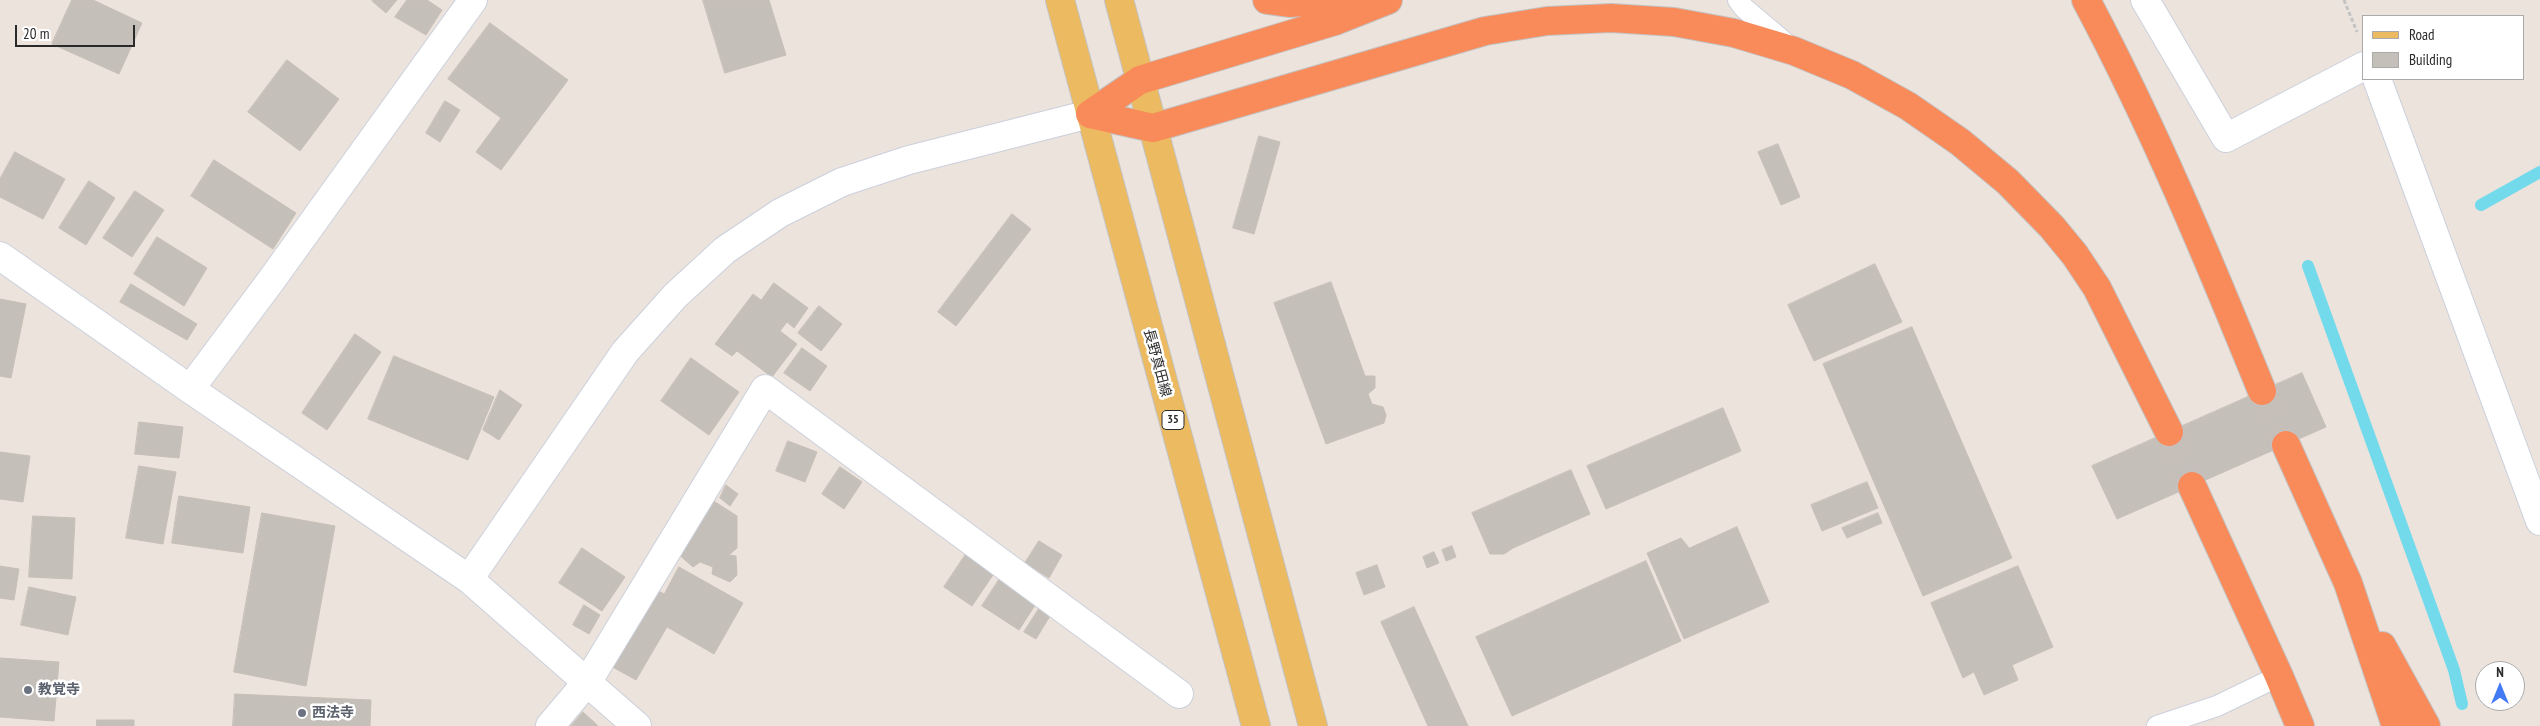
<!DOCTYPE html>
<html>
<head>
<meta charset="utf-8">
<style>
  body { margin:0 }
  #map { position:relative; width:2540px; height:726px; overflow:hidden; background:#ece3dd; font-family:"PT Sans Narrow",sans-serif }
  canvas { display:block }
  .legend { position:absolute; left:2362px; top:15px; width:162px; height:65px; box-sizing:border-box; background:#fff; border:1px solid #aaa; margin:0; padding:6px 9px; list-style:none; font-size:15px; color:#2a2a2a }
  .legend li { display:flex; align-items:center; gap:10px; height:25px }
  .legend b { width:25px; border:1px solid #aaa }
  .north { position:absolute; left:2475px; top:661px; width:50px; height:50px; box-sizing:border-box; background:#fff; border:1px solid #aaa; border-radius:50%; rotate:0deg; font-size:14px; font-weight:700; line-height:20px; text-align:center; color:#2a2a2a }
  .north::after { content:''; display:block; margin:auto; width:18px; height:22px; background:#427af4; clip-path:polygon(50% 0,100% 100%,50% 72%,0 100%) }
  .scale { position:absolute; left:15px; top:25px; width:120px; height:22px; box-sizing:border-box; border:2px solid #2a2a2a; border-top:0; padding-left:6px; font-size:15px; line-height:18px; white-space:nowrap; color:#2a2a2a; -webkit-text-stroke:4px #fff; paint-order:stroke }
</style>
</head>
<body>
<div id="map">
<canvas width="2540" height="726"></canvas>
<ul class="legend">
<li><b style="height:6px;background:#ecba61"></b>Road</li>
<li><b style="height:14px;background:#c4bfb8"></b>Building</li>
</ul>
<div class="north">N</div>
<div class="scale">20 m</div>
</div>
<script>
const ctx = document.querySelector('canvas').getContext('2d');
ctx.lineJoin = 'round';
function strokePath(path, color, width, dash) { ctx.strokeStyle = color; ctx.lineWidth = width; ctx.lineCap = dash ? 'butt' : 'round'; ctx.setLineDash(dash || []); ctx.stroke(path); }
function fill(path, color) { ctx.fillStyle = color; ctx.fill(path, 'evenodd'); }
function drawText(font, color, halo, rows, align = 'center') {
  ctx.font = font + ' "PT Sans Narrow","Noto Sans JP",sans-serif'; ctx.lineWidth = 5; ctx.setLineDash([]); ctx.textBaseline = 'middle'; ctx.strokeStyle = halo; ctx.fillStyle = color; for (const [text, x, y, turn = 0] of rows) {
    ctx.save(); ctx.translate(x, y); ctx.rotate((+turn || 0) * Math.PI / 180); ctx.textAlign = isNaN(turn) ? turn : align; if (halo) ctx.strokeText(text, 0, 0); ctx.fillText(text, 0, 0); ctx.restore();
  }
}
const stream = new Path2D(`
  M2481,205L2540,172
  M2308,266L2454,670L2462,704`);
const building = new Path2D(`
  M72,0H93L142,23L119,74L52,44Z
  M373,0H397L386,13L372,1Z
  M407,0H427L442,10L426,35L395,17Z
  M703,0H769L786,55L725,73Z
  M490,23L568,80L501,170L476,152L501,118L448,79Z
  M287,60L339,99L300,151L248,112Z
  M445,101L460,110L440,142L426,133Z
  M1259,136L1280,142L1254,234L1233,228Z
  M1778,144L1800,197L1781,205L1758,152Z
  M15,152L65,179L43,219L0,197V179Z
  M214,160L296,213L273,249L191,196Z
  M89,181L115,198L86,245L59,228Z
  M135,191L164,210L132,257L103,238Z
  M1012,214L1031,229L956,326L938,312Z
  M157,237L207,268L184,306L134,274Z
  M1875,264L1902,322L1814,361L1788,305Z
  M1331,282L1365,376H1375V388L1368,394L1372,404L1383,407L1386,415L1384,423L1326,444L1274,303Z
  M774,283L808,308L794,328L787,322L780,331L797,344L772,377L737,351L732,356L715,344L753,294L761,300Z
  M131,284L197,324L187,340L120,302Z
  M0,299L26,304L11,378L0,376Z
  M819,306L842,324L821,351L798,333Z
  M1912,327L2012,558L1923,596L1823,364Z
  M355,334L381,352L327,430L302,413Z
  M802,348L827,366L810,391L784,373Z
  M394,356L494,397L468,460L368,419Z
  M691,358L739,392L709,435L661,401Z
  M2302,373L2326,427L2117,519L2092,466Z
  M500,390L522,405L499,440L483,430Z
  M1723,408L1741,451L1606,509L1587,466Z
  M139,422L183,427L179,458L135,454Z
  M788,441L817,452L805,482L776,471Z
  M0,452L30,456L23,502L0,499Z
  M139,466L176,472L163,544L126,538Z
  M840,467L862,482L844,509L822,494Z
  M1571,470L1590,514L1513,548L1504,554H1490L1472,513Z
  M1867,482L1878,508L1822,531L1811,505Z
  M726,485L738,494L730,506L720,498Z
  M179,496L250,507L243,553L172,543Z
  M712,500L737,516V548L729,555L736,556L737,575L730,582L712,574L713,567L700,562L693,567L676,552Z
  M262,513L335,526L306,686L234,672Z
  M1878,513L1882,523L1847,538L1842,528Z
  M33,516L75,518L72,579L29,577Z
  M1737,527L1769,602L1684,639L1647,553L1681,538L1689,548Z
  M1039,541L1062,555L1049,578L1025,563Z
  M1452,546L1456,557L1446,561L1442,550Z
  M582,548L625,577L602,611L559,583Z
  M968,551L997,569L972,606L944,587Z
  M1434,552L1439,563L1427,568L1423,557Z
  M1646,561L1681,641L1512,716L1476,637Z
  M1377,565L1385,587L1364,595L1356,573Z
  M0,566L19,569L14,600L0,598Z
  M2018,566L2053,647L2012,665L2018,680L1984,695L1974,672L1963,678L1931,603Z
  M679,567L743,603L714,654L667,627L636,680L609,665L653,588L664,594Z
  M1002,575L1039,599L1019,630L982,606Z
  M29,587L76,597L68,635L21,625Z
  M1042,604L1053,611L1036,639L1024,632Z
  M584,605L600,615L589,634L573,625Z
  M1414,607L1468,726H1428L1381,622Z
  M0,658L59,662L54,721L0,717Z
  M235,694L371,700L370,726H233Z
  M583,712L596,724L598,726H571Z
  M97,720H134V726H97Z`);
const highwayTunnel = new Path2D(`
  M2262,391L2286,445
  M2169,432L2192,486`);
const path = new Path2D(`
  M2344,0L2357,32`);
const lane = new Path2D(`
  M1738,0L1744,8L1789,46
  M2157,726L2217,706L2279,676`);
const street = new Path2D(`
  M2145,0L2226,138L2364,66
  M2377,79L2540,521
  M190,389L270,282L473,0
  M550,726L588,681L765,389L1179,694`);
const secondary = new Path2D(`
  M0,256L190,389L469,579L637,726
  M469,579L625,352L675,296L725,250L780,213L842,182L909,160L1090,114`);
const primary = new Path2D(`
  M1060,0L1256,726
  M1119,0L1313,726`);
const highway = new Path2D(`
  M1267,0L1289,3L1336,0
  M2086,0C2153,126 2208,258 2262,391
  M1090,114L1153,128L1485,31L1547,21L1611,18L1674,22L1734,33L1794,51L1852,75L1908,106L1960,142L2008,182L2052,227L2075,255L2097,288L2169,432
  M1090,114L1140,80L1335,21L1388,0
  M2286,445L2348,583L2396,726
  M2192,486L2279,676L2300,726
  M2382,646L2426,726`);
const markers = [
  [28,690,5,"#6b7280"],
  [302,713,5,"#6b7280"]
];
const shields = [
  [1173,420,22]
];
const shieldNames = [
  ["35",1173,420]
];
const streetNames = [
  ["長野真田線",1157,363,75]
];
const worshipNames = [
  ["教覚寺",38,690],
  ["西法寺",312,713]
];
strokePath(stream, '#73daeb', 12);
fill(building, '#c4bfb8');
strokePath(building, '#c7bfb6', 1);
strokePath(highwayTunnel, '#c5beb9', 28, [28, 14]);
strokePath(lane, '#cbd0dc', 22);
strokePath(street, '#cbd0dc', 30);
strokePath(secondary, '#cbd0dc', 30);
strokePath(primary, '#c3c3c3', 30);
strokePath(highway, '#c3c3c3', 30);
strokePath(path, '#c3c3c3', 3, [4, 2.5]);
strokePath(lane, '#fff', 20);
strokePath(street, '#fff', 28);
strokePath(secondary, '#fff', 28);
strokePath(primary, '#ecba61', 28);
strokePath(highway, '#f98b5b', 28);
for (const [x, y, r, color] of markers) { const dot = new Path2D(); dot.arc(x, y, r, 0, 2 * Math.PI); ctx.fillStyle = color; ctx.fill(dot); strokePath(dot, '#fff', 2); }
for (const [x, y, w] of shields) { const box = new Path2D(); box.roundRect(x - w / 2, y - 9.5, w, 19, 4); ctx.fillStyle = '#fff'; ctx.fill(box); strokePath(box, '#2a2a2a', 1); }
drawText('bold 12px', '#2a2a2a', null, shieldNames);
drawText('14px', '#2a2a2a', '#fff', streetNames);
drawText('bold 14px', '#5b616d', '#fff', worshipNames, 'left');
</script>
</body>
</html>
